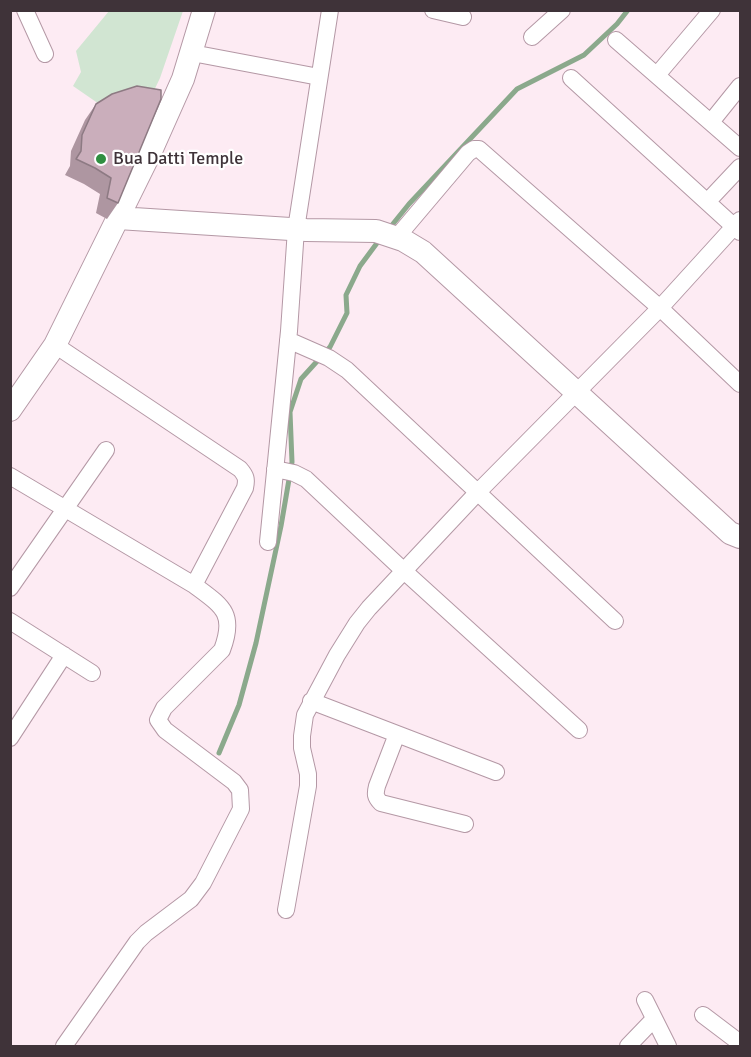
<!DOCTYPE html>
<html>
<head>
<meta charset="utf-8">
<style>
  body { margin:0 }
  #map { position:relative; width:751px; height:1057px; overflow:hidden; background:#fdebf3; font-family:Signika,sans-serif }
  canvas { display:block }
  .frame { position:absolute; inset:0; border:12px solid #3f3339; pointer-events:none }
</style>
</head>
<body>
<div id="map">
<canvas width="751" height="1057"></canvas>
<div class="frame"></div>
</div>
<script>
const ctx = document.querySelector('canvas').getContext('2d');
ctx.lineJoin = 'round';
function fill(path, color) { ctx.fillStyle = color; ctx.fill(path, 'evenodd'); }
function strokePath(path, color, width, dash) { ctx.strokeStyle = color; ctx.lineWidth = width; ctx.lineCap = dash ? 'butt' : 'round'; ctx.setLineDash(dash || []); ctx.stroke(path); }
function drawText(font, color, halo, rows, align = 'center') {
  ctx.font = font + ' Signika,sans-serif'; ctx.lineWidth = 4.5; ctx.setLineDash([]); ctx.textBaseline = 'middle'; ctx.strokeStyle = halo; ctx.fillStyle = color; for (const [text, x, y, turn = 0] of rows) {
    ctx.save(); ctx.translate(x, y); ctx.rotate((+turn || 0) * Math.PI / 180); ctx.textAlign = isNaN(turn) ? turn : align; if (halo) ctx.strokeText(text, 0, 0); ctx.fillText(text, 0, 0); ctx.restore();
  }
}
const green = new Path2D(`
  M109,11H183L160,78L149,101L102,106L73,86L81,72L76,51Z`);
const stream = new Path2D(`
  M388,230L409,204L517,89L584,55L617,24L628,10
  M219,753L239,705L256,643L281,526L292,462L290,412L301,379L330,347L347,313L346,295L360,266L380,239`);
const street = new Path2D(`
  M25,10L45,54
  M433,10L463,17
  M532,37L562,10
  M616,40L740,148
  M192,53L319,77
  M657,75L712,10
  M571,78L740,232
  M711,122L740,86
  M708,201L740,167
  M397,237L468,153L474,149H479L660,308L740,384
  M288,340L329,358L347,370L615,621
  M55,345L240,469C246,476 247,479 245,488L194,585
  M275,469L294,473L306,479L404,571L579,730
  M10,476L194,585C222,606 236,613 222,650L164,708L158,720L165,730L234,782L240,790L241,809L203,883L191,899L146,933L137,942L64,1046
  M268,542L289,331L296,229L330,10
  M10,588L106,450
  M10,621L92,673
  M311,701L496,772
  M397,734L377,786C375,794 375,797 381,803L465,824
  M10,738L64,655
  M286,910L308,786V774L302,748V736L305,715L337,655L357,623L369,608L477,493L660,308L740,220
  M645,1000L668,1046
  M703,1015L740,1043
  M628,1046L654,1019`);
const secondary = new Path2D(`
  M118,218L306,230L376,231L403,240L423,252L730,533L740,537
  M10,410L55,345L151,151L183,79L204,10`);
const wall = new Path2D(`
  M96,104L118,203L107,219L96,213L100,194L84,184L65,175L70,166L71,151L85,120Z`);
const building = new Path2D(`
  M137,86L161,90V99L118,203L107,198L111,178L95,168L76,159L81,151L82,135L96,104L112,94Z`);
const markers = [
  [101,159,6,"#308f41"]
];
const poiNames = [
  ["Bua Datti Temple",113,159]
];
fill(green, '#d1e5d2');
strokePath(stream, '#8ba98c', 5);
strokePath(street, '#b498a5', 18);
strokePath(secondary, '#b498a5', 24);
strokePath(street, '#fff', 16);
strokePath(secondary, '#fff', 22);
fill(wall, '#ae96a1');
fill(building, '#caaebb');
strokePath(building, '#8d7a83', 1.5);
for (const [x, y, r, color] of markers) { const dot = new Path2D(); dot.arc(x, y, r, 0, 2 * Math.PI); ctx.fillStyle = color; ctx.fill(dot); strokePath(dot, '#fff', 2); }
drawText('18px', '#3f3339', '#fff', poiNames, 'left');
</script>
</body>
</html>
